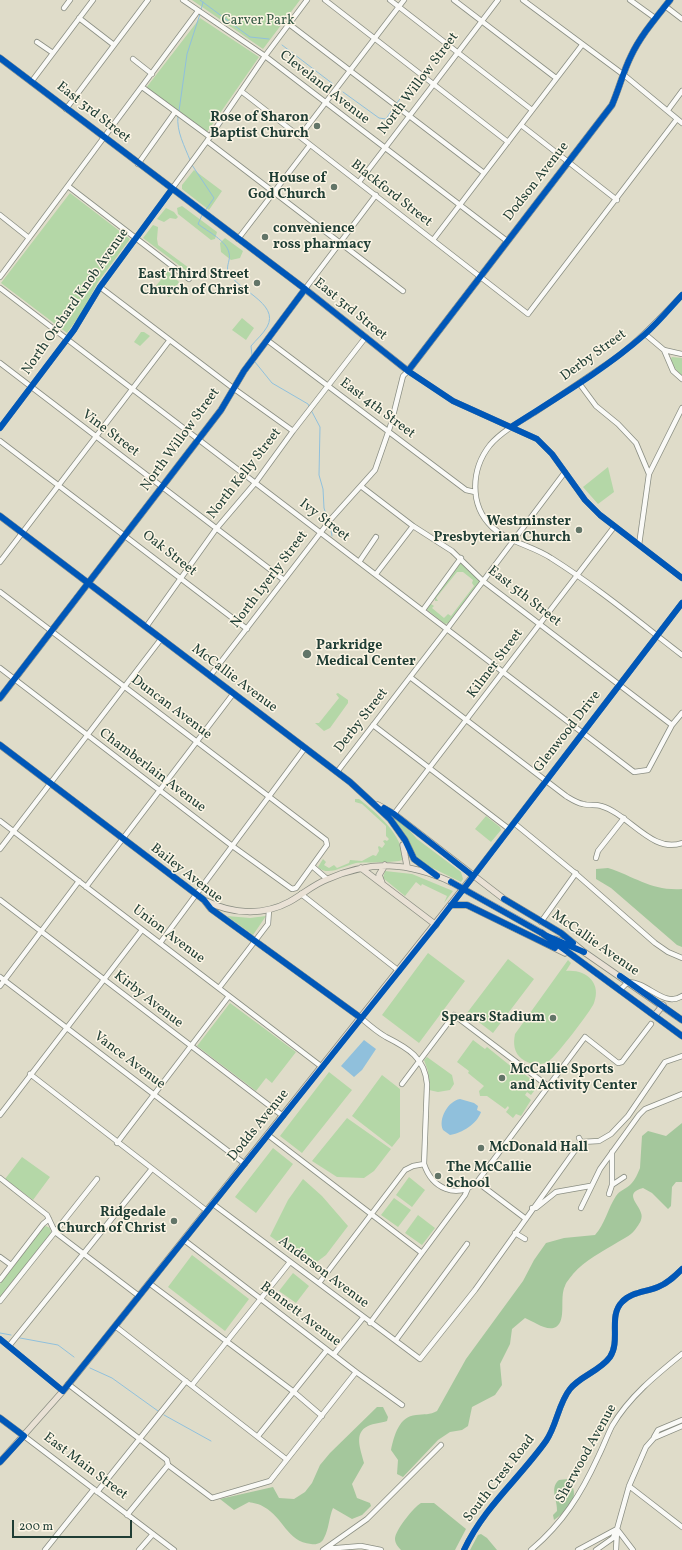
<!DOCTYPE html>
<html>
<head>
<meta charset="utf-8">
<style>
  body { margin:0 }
  #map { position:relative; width:682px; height:1550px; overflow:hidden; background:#dfdcc9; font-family:Vollkorn,serif }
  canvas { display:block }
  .scale { position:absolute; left:12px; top:1520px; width:120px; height:18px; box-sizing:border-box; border:2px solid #1f3d34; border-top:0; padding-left:5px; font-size:12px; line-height:14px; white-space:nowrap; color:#1f3d34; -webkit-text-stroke:3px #fcf5e5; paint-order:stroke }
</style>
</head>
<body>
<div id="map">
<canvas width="682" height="1550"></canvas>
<div class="scale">200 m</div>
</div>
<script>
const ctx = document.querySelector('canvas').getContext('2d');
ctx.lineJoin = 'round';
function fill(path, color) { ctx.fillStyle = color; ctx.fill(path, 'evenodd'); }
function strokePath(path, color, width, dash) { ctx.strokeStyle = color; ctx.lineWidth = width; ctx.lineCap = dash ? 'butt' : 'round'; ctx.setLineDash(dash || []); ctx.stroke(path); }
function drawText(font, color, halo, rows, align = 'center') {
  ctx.font = font + ' Vollkorn,serif'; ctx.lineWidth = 3; ctx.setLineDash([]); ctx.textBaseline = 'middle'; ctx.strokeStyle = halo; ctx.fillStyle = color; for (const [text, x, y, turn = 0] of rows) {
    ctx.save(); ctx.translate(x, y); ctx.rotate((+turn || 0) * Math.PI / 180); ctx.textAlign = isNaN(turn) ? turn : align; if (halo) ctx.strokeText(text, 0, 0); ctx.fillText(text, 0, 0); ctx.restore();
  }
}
const green = new Path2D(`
  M192,0H300L263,49Z
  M200,18L259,57L207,132L146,88Z
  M194,170L222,191L209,210L182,189V185Z
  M70,193L130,239L98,282L83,311L67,333L1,283Z
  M182,206L217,232L215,239L211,240L178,214L177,208Z
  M166,208L174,212L178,217L176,219L170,218L164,222L157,219Z
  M153,225L158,227L157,239L158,245L189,268L188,272L143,238Z
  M225,238L243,251L240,258L231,260L221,252L220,243Z
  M168,271L179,282L169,297L155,287Z
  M242,318L254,328L246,340L232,330Z
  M141,332H144L150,336L140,346L134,342Z
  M672,357L682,358V376L673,366L670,360Z
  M608,467L614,492L598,504L583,487Z
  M460,564H462L480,581L448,623L445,624L426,609L431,604L434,606L432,608L444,618L448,614L451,616L474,586L472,583L473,580L463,572H457L436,598L438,601H435V597Z
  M338,693L348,700V703L330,728L324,731L315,723H319L339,698L336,694Z
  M355,799H359C375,812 405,835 402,860C397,863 365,862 356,863C343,866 328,877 318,867L323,859L326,862L324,865L329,868L334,865L337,868L349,863L350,860L362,861L373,855L376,856L379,851L378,847L379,846L382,848L385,844L383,841L385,840L387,841L389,839L386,836V826L362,804L355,802Z
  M390,813L404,824L417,839L461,872L463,879L461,882L418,861L402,830Z
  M486,816L500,827L501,830L491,842L475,829Z
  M385,871L412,874L453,891L444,903L447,896L422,884L421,886L416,882L405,896L383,878Z
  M227,916L250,918L266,916L253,935Z
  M428,953L465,981L419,1043L382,1015Z
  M508,959L534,979L493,1033L467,1013Z
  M568,960L571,963L566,971C585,969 602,982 594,1003C591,1011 556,1056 549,1061C541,1066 530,1065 522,1059C514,1053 513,1044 515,1034Z
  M230,1003L296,1052L272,1083L266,1078L256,1091L197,1046Z
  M473,1040L485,1049L487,1047L518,1072L519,1070L536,1083L535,1085L537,1087L531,1095L527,1092L525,1095L531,1100L521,1116L516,1114L513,1118L506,1112L509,1108L508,1106L505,1109L487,1096H480L479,1091L484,1086L468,1073L469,1071L457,1062Z
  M427,1057L452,1075L454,1084L450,1090L438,1092L429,1090L428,1071L424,1060Z
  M329,1072L352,1090L302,1153L280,1136Z
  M382,1075L400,1089V1137L392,1147L352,1116Z
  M347,1118L391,1149L374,1171L364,1178L337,1177L312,1161Z
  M273,1148L293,1164L256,1213L235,1197Z
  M22,1157L50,1177L33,1200L5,1179Z
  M409,1177L425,1190L412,1207L396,1195Z
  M303,1179L322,1196L348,1226L326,1255L314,1264L304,1261L270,1236L288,1200Z
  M394,1198L411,1210L398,1227L381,1215Z
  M418,1215L435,1228L422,1245L405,1233Z
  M46,1226L50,1228L51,1233L0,1297V1284L43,1227Z
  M192,1255L249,1299L225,1331L168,1287Z
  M293,1273L309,1286L296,1303L279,1291Z`);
const forest = new Path2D(`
  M608,868C636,877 651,891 682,889V947L677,945L611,888L596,879V869Z
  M682,1123V1182H676L672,1187L671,1206L668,1209L652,1193L643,1188C623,1193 639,1204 641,1213C643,1218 640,1223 637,1227C632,1235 625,1238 618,1242C603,1251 584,1261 573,1274C571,1277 566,1282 565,1286C559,1298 567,1320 556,1327C547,1332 533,1321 525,1318L512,1329L510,1344L500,1364L502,1385L495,1395L472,1407L468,1426L462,1430L450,1432L438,1440L403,1477L397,1474L398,1460L391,1450C394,1436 399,1416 416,1415C424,1414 430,1415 437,1411L466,1359L523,1281L534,1260L546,1243L564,1238L595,1235C605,1224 608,1208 616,1196C620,1190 626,1189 631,1184C635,1180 638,1173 640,1168L642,1136L648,1131L666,1136Z
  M377,1407H383L388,1417L387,1421C381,1423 374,1423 368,1426C353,1433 361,1450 364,1463L352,1484L357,1498L370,1503L371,1506L362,1515L352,1519L333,1508C329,1517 329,1529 324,1538C322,1543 317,1545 311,1544C287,1542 283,1517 264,1507C260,1504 253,1503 249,1502L234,1510L220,1499L273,1487L279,1498L294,1499L305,1492L312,1483L320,1465L330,1453Z
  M568,1479C582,1496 569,1510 554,1520L553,1515L557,1511C558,1501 549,1488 559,1480Z
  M421,1503H434L466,1529L455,1550H401C398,1547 395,1543 395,1539C395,1530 414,1507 421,1503Z
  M481,1534L487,1538L497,1550H470L478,1535Z`);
const water = new Path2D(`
  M364,1040L376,1049L362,1070L354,1077L341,1066Z
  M460,1099L474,1103L478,1106L477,1110L481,1112C477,1124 462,1133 450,1135L443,1130C438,1119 448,1101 460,1099Z`);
const stream = new Path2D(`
  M200,0L250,37L269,39
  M201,10L203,2
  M282,45L333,84
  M343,92L379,118L386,119L394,107
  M396,104L403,95
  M179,111L187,54L200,14
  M178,116C176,131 185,147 190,160
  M192,165L214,198L205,211
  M202,215L198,224C207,231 227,241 229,253C231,259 226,266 228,271C234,289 281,303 267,327C263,334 256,340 251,346L252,355
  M255,362L272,383L308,404L310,408
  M311,410L320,427L319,475L323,489L324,508L328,520
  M330,524L332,536
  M0,1333L11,1335
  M20,1338L58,1345L74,1357
  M90,1368L112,1378L158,1411
  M164,1415L211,1441`);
const minor = new Path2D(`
  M183,0L265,56L507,241
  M325,0L508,142
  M390,0L532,110
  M454,0L556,78
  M523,0L624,75L682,123
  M630,0L655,18
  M665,6L682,19
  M64,8L70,0
  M79,18L114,45
  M289,24L484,173
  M37,42L53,53
  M133,59L152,74
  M32,81L93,0
  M142,87L210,137
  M241,91L528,314L677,119
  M66,109L148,0
  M668,110L682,91
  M521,125L617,200
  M300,136L404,0
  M207,141L403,291
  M138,164L175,112
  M359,182L498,0
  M68,186L189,279
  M0,215L29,238
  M238,239L310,145
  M433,240L582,45
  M0,277L198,11
  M100,287L233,388L293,431
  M0,288L634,772L648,770L672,725L682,713
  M305,289L376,195
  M682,295C660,318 640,340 614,359C588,377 561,395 534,413C519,422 501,432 490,445C471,469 469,505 492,527C508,542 533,546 551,558C597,587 639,622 682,655
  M645,334L664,350L673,371L682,379
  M267,340L466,490L475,492
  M664,350L682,354
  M0,363L284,580
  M579,383L596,406L618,424L636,443L649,474
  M0,428L74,330L100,287L207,141L265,56L307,0
  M0,441L247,629
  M362,487L413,526L452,551L483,581L672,725
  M639,545L649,474L682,408
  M0,562L169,341
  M359,562L376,537
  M376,574L413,526
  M0,592L326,840L327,845L296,888L292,889L231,845L0,668
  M423,610L461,558
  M146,627L216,529L256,482L293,431L365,338
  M210,676L331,519L375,470L391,424L403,376L408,371L453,401L537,439L552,454L585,500L600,515L682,578
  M410,677L566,796C571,799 577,803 583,804C589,806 596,804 601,806C629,814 652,854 682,843
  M373,725L509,829
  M337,772L447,629L565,472
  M394,814L614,527
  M0,821L322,1067
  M514,823L575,873L655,943L668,952L682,958
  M0,849L161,639
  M596,858L598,851L624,818
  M312,866L327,879
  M473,876L682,603
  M86,887L233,694
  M301,894L399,971
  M0,900L283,1116
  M541,922L576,873
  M160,943L305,748
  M0,977L245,1164
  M0,986L79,881
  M219,988L268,924L269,910
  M621,989L628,982C648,982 664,1008 682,996
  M361,1018C369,1025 377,1032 386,1037C408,1048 425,1058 427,1084L424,1164C432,1188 456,1200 477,1182L585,1037L618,1063L622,1062L651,1024
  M30,1074L207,1211
  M402,1084L454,1015L548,1086
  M0,1115L142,930
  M268,1135L422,1253
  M581,1142L599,1141L611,1134L628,1116L665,1062L682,1056
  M117,1143L229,996
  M0,1178L47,1215L55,1232L139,1296
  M477,1182L526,1219
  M612,1185V1152
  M609,1194L612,1185L624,1177
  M213,1204L420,1359L475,1290L581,1142L579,1138
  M532,1208H536L556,1192L590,1186
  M581,1208L600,1169L639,1115L645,1109L682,1094
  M515,1233L525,1239
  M184,1240L356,1372L402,1405
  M0,1257L11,1265
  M0,1280L43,1224L49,1219
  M149,1283L294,1392L322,1416
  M319,1283L405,1170L413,1166L424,1164
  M0,1301L97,1179
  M370,1323L465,1195L468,1188
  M115,1326L286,1459
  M0,1339L63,1391
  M396,1340L467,1244
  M9,1346L151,1170
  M334,1354L363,1318
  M68,1384L167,1460L168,1465L212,1498L270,1481L356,1372
  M192,1385L290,1262
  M24,1436L174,1550
  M258,1436L327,1350
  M654,1437L658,1430L682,1420
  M629,1486L682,1527
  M97,1492L186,1381
  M127,1515L168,1465
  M617,1529L633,1550
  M325,1549L361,1546L381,1550
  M45,1550L94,1489
  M139,1550L153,1534
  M323,1550L367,1519L441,1445
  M464,1550C484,1507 519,1479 546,1441C557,1425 558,1404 570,1389C580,1376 600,1371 610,1357C621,1341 608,1316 622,1302C631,1292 646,1292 658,1287C668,1283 675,1276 682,1269
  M531,1550C563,1523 581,1494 598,1457C603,1447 607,1436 612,1426C629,1397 656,1375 682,1354
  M578,1550L617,1529
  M596,1550L613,1538L617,1529L629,1486L646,1447L654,1438L682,1426
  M616,1550L617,1531`);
const major = new Path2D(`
  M0,58L305,289L408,371L612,105C619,89 623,72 631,56C641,35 656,18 670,0
  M0,516L350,782L390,819L405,840L414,859L437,876
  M0,698L221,410L244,371L305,289
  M0,745L204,900L211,909L361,1018
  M378,805L394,814L504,899L561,933L584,952L682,1020
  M403,845L407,866
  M361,868L436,925
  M382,883L379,875L385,865
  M206,901C232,914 263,916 289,902C302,895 314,884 328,879C372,860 408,862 451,882
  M451,905H467L565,953
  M542,933L682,1036
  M555,939L573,946
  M655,1015L663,1005
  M0,1418L24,1436
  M0,1462L63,1391L96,1350L473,876`);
const majorBridge = new Path2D(`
  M451,882L542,933`);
const cycleway = new Path2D(`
  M0,58L305,289L408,371L453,401L537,439L552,454L585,500L600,515L682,578
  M408,371L612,105C619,89 623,72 631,56C641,35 656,18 670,0
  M511,427C556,398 604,370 644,335C658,323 670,308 682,295
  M0,428L74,330L100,287L172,189
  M0,516L350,782L390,819L405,840L414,859L437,876
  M0,698L221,410L244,371L305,289
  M0,745L204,900L211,909L361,1018
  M384,808L394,814L473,876
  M451,882L547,936L584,952
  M504,899L561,933L573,943
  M451,905H467L555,948
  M542,933L682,1036
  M620,976L682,1020
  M0,1339L63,1391L436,925L682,603
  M0,1418L24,1436L0,1462
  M464,1550C484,1507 519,1479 546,1441C557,1425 558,1404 570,1389C580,1376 600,1371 610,1357C621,1341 608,1316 622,1302C631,1292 646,1292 658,1287C668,1283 675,1276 682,1269`);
const markers = [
  [317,126,4,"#627568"],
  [334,187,4,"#627568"],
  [265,237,4,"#627568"],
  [257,283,4,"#627568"],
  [579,530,4,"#627568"],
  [307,654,5,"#627568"],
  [553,1018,4,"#627568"],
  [502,1078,4,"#627568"],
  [481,1148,4,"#627568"],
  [438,1176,4,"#627568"],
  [174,1221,4,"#627568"]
];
const parkNames = [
  ["Carver Park",258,21]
];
const streetNames = [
  ["North Willow Street",419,84,-53],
  ["Cleveland Avenue",324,88,38],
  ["East 3rd Street",93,113,38],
  ["Dodson Avenue",537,182,-52],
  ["Blackford Street",391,194,38],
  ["North Orchard Knob Avenue",76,302,-55],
  ["East 3rd Street",350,310,39],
  ["Derby Street",594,356,-36],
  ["East 4th Street",377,409,37],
  ["Vine Street",110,434,37],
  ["North Willow Street",181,440,-54],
  ["North Kelly Street",245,474,-52],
  ["Ivy Street",324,521,38],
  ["Oak Street",169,554,38],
  ["North Lyerly Street",270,580,-53],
  ["East 5th Street",524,597,38],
  ["Kilmer Street",496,664,-53],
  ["McCallie Avenue",234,679,37],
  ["Duncan Avenue",171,708,37],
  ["Derby Street",362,721,-52],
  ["Glenwood Drive",568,732,-52],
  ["Chamberlain Avenue",152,771,37],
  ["Bailey Avenue",186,874,38],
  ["Union Avenue",168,935,37],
  ["McCallie Avenue",595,944,35],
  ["Kirby Avenue",148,1000,38],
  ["Vance Avenue",129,1061,37],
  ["Dodds Avenue",259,1126,-51],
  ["Anderson Avenue",323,1273,37],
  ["Bennett Avenue",300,1315,37],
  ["Sherwood Avenue",587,1454,-61],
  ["East Main Street",85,1467,37],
  ["South Crest Road",500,1479,-52]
];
const poiNames = [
  ["Rose of Sharon",309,118],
  ["Baptist Church",309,134],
  ["House of",326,179],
  ["God Church",326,195],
  ["convenience",273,229,"left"],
  ["ross pharmacy",273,245,"left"],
  ["East Third Street",249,275],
  ["Church of Christ",249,291],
  ["Westminster",571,522],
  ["Presbyterian Church",571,538],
  ["Parkridge",316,646,"left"],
  ["Medical Center",316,662,"left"],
  ["Spears Stadium",545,1018],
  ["McCallie Sports",510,1070,"left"],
  ["and Activity Center",510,1086,"left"],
  ["McDonald Hall",489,1148,"left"],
  ["The McCallie",446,1168,"left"],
  ["School",446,1184,"left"],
  ["Ridgedale",166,1213],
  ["Church of Christ",166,1229]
];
fill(green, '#b4d7a7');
fill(forest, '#a4c79c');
fill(water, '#90c0dc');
strokePath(stream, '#90c0dc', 1);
strokePath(minor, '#8a8e83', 6);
strokePath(major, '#8a8e83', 7);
strokePath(minor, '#fafaf7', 4.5);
strokePath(major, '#e9e1d5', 5.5);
strokePath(majorBridge, '#8a8e83', 7, []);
strokePath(majorBridge, '#e9e1d5', 5.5);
strokePath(cycleway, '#0057b8', 6);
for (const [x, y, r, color] of markers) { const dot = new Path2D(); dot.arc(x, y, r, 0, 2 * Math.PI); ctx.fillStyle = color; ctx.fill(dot); strokePath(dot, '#fcf5e5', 1.5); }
drawText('14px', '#365b46', '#fcf5e5', parkNames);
drawText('14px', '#1f3d34', '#fcf5e5', streetNames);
drawText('bold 14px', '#1f3d34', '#fcf5e5', poiNames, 'right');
</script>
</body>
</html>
